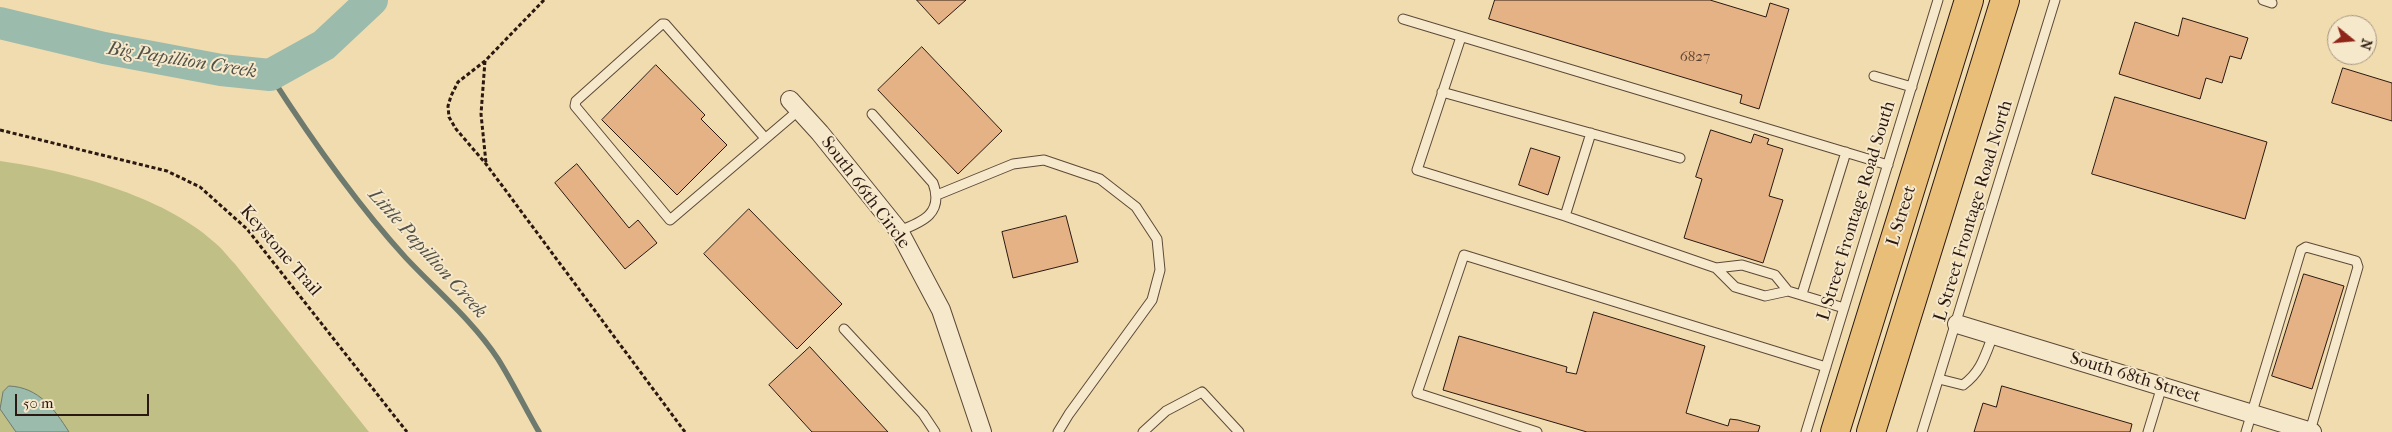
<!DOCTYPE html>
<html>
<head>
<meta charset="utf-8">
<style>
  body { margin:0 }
  #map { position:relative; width:2392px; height:432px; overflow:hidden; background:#f1dcaf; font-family:"IM FELL French Canon",serif }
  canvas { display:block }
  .north { position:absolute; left:2327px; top:15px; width:50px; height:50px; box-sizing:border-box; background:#f6e8cb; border:1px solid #a59580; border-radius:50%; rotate:107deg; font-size:14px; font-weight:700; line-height:20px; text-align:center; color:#2b1810 }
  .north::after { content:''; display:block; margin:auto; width:18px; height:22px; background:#8f2418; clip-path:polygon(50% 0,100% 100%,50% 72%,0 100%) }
  .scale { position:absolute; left:15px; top:394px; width:134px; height:22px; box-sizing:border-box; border:2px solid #2b1810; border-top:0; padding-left:6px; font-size:15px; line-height:18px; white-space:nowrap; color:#2b1810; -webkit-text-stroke:4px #f6e8cb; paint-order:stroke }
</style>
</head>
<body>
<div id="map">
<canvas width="2392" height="432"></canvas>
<div class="north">N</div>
<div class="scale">50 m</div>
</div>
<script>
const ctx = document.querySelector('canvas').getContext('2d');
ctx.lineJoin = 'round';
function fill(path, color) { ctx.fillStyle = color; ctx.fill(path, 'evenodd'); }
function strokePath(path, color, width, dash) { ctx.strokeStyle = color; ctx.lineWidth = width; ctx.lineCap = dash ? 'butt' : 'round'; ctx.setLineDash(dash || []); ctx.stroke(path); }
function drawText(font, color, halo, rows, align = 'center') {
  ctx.font = font + ' "IM FELL French Canon",serif'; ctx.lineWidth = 4; ctx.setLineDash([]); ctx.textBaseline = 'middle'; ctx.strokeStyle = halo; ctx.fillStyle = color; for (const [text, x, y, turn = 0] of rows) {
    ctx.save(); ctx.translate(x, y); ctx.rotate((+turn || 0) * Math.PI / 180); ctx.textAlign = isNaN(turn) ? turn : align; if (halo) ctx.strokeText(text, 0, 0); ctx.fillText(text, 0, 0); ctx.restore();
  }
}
const green = new Path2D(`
  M0,161C67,170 164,196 214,242C222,248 228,257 235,264L369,432H0Z`);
const water = new Path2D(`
  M9,386C39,387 55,410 69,432H16L0,409L3,392Z`);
const stream = new Path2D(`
  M270,75C311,139 355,202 406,258C437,291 473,321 498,359C513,383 525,408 539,432`);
const river = new Path2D(`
  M0,23L104,48L221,70L270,75L324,45L372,0`);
const building = new Path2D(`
  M917,0H966L939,24Z
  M1495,0H1710L1766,17L1770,3L1789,9L1759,109L1740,103L1742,95L1489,19Z
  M2183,18L2248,38L2241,59L2230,56L2222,83L2206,78L2200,99L2119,74L2135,22L2178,36Z
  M922,47L1002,131L958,174L878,90Z
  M656,65L705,115L701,119L727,145L677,195L602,120Z
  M2343,68L2392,83V121L2332,103Z
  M2115,97L2267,142L2245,219L2092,174Z
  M1711,130L1751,143L1754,134L1769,139L1767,144L1783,149L1769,196L1783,200L1763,263L1684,238L1702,179L1696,177Z
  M1531,148L1560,157L1548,195L1519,185Z
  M577,164L629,228L638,220L657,243L625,269L555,183Z
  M749,209L842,304L797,349L704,254Z
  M1066,216L1078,262L1013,278L1002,232Z
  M2304,274L2344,286L2312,389L2272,376Z
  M1594,312L1705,346L1686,413L1728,426L1730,419L1738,420L1760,426L1758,432H1587L1443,390L1459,336L1567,367L1566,372L1576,374Z
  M810,347L888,432H812L769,385Z
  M2002,386L2132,424L2130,432H1974L1983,403L1996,407Z`);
const path = new Path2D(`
  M544,0L485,61L458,82L451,96L448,106L449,117L456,129L486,164L685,432
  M485,61L481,114L486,163
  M0,130L167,171L200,187L247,229L407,432`);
const lane = new Path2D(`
  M2263,0L2272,3
  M1403,19L1888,165
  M1461,37L1417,170L1565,216L1716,268L1735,287L1765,296L1788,291L1844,308
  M1874,76L1912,87
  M1442,92L1680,158
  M872,114L933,183C944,213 923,222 899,231
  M765,138L665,24H662L576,101L575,106L670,220L799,110
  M937,195L1013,164L1044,160L1100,179L1136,207L1157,239L1160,270L1152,300L1069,414L1058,432
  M1565,216L1591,133
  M1716,268L1742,265L1775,275L1788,291
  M1802,294L1846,152
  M844,329L923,414L935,432
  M1939,379L1963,385C1981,372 1985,356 1993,335
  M1143,432L1166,411L1202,392L1239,432
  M1537,432L1417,393L1464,255L1826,367
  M1806,432L1938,0
  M1922,432L2055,0
  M2148,432L2162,386
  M2246,432L2301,250L2306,247L2356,261L2358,267L2310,431`);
const street = new Path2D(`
  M790,100L820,133L899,231L941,310L982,432
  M1957,324L2312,432`);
const primary = new Path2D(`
  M1835,432L1969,0
  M1871,432L2005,0`);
const numberNames = [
  ["6827",1695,57]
];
const streetNames = [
  ["South 66th Circle",865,193,53],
  ["L Street Frontage Road South",1857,211,-73],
  ["L Street Frontage Road North",1974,211,-73],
  ["L Street",1902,216,-73],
  ["Keystone Trail",280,251,49],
  ["South 68th Street",2135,378,17]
];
const waterNames = [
  ["Big Papillion Creek",182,61,9],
  ["Little Papillion Creek",427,254,48]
];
fill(green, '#c0bf86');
fill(water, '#9bbbad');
strokePath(water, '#6e7a6e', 1);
strokePath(stream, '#6e7a6e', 5.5);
strokePath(river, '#9bbbad', 32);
fill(building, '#e4b284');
strokePath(building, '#2b1810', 1);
strokePath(lane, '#5c4938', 11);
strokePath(street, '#5c4938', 20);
strokePath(primary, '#2b1810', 30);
strokePath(path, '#2b1810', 3, [4, 2.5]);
strokePath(lane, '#f6e8cb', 9);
strokePath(street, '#f6e8cb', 18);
strokePath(primary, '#e8be78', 28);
drawText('15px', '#593e2d', null, numberNames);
drawText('18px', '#2b1810', '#f6e8cb', streetNames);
drawText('italic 19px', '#525147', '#f6e8cb', waterNames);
</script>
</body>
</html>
